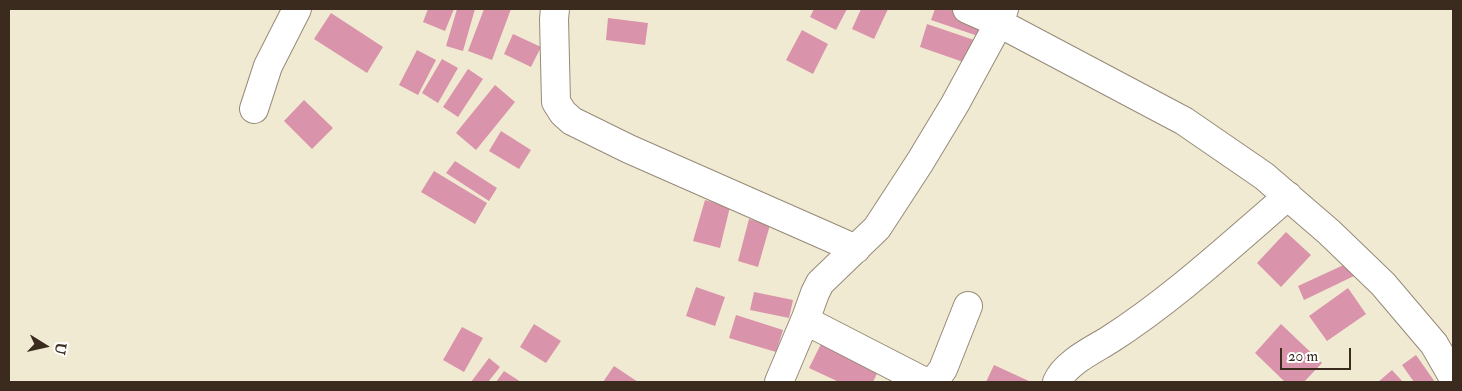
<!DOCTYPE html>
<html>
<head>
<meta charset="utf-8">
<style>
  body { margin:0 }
  #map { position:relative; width:1462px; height:391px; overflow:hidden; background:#f1ead3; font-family:"IM FELL Double Pica",serif }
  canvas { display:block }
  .frame { position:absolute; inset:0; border:10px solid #3b2a1e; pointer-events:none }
  .north { position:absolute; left:20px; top:321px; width:50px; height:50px; -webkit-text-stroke:4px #fff; paint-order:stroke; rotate:100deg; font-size:14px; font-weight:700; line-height:20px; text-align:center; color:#3b2a1e }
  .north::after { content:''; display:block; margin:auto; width:18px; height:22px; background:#3b2a1e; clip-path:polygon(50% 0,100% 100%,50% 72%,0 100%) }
  .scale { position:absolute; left:1280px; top:348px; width:71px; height:22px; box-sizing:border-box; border:2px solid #3b2a1e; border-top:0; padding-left:6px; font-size:15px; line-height:18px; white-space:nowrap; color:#3b2a1e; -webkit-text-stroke:4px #fff; paint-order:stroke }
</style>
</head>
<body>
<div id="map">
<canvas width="1462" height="391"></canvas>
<div class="frame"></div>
<div class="north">U</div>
<div class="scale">20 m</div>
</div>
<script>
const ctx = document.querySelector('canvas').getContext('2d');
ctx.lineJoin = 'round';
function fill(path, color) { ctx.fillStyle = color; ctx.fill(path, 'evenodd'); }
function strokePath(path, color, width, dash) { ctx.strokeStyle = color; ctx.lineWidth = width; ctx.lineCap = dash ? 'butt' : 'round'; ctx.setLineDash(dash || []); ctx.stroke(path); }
const building = new Path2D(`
  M428,9H454L445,31L423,22Z
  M457,9H475L463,51L446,46Z
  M484,9H511L492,60L468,51Z
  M814,9H847L836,30L810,17Z
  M861,9H888L874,39L852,29Z
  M935,9H948L983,21L978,36L931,20Z
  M331,13L383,47L367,73L314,39Z
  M608,18L648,23L645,45L606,40Z
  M927,24L980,42L972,65L920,47Z
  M802,30L828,44L813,74L786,60Z
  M513,34L541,47L531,67L504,54Z
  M417,50L436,60L418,95L399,85Z
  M442,59L458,68L438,103L422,93Z
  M468,69L483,79L458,117L443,107Z
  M495,85L515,102L476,150L456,133Z
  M304,100L333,128L312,149L284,121Z
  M501,131L531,150L519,169L489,151Z
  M455,161L497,188L489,201L446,173Z
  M434,171L487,203L475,224L421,192Z
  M705,200L730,207L720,248L693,241Z
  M749,219L770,225L758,267L738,261Z
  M1286,232L1311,255L1281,287L1257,263Z
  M1348,263L1354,276L1304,300L1298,286Z
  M696,287L725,297L715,326L686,316Z
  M1348,288L1366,314L1327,341L1309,316Z
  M754,292L793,300L789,318L750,310Z
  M736,315L783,330L776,352L729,338Z
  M534,324L561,341L546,363L520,347Z
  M1281,324L1322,363L1304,382H1285L1255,353Z
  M462,327L483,338L464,372L443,360Z
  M825,336L882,363L873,382H839L809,368Z
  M1416,355L1435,382H1414L1402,365Z
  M489,358L500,367L488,382H471Z
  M994,365L1031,382H986Z
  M614,366L638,382H603Z
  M1392,370L1403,382H1378Z
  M504,371L521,382H496Z`);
const street = new Path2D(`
  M555,9L554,19L556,102L563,113L572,121L629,149L856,249
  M967,9L999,23L1184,121L1264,176L1329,232L1383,284L1434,344L1453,377
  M254,109L268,66L297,9
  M806,318L816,326L923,381L935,380L943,369L968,306
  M779,382L806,318L815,293L820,283L877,228L920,162L955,104L999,23L1004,9
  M1057,382C1065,363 1093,350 1109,340C1173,299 1231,245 1288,196`);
fill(building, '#d993aa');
strokePath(street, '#968a78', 30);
strokePath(street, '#fff', 28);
</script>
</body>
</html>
